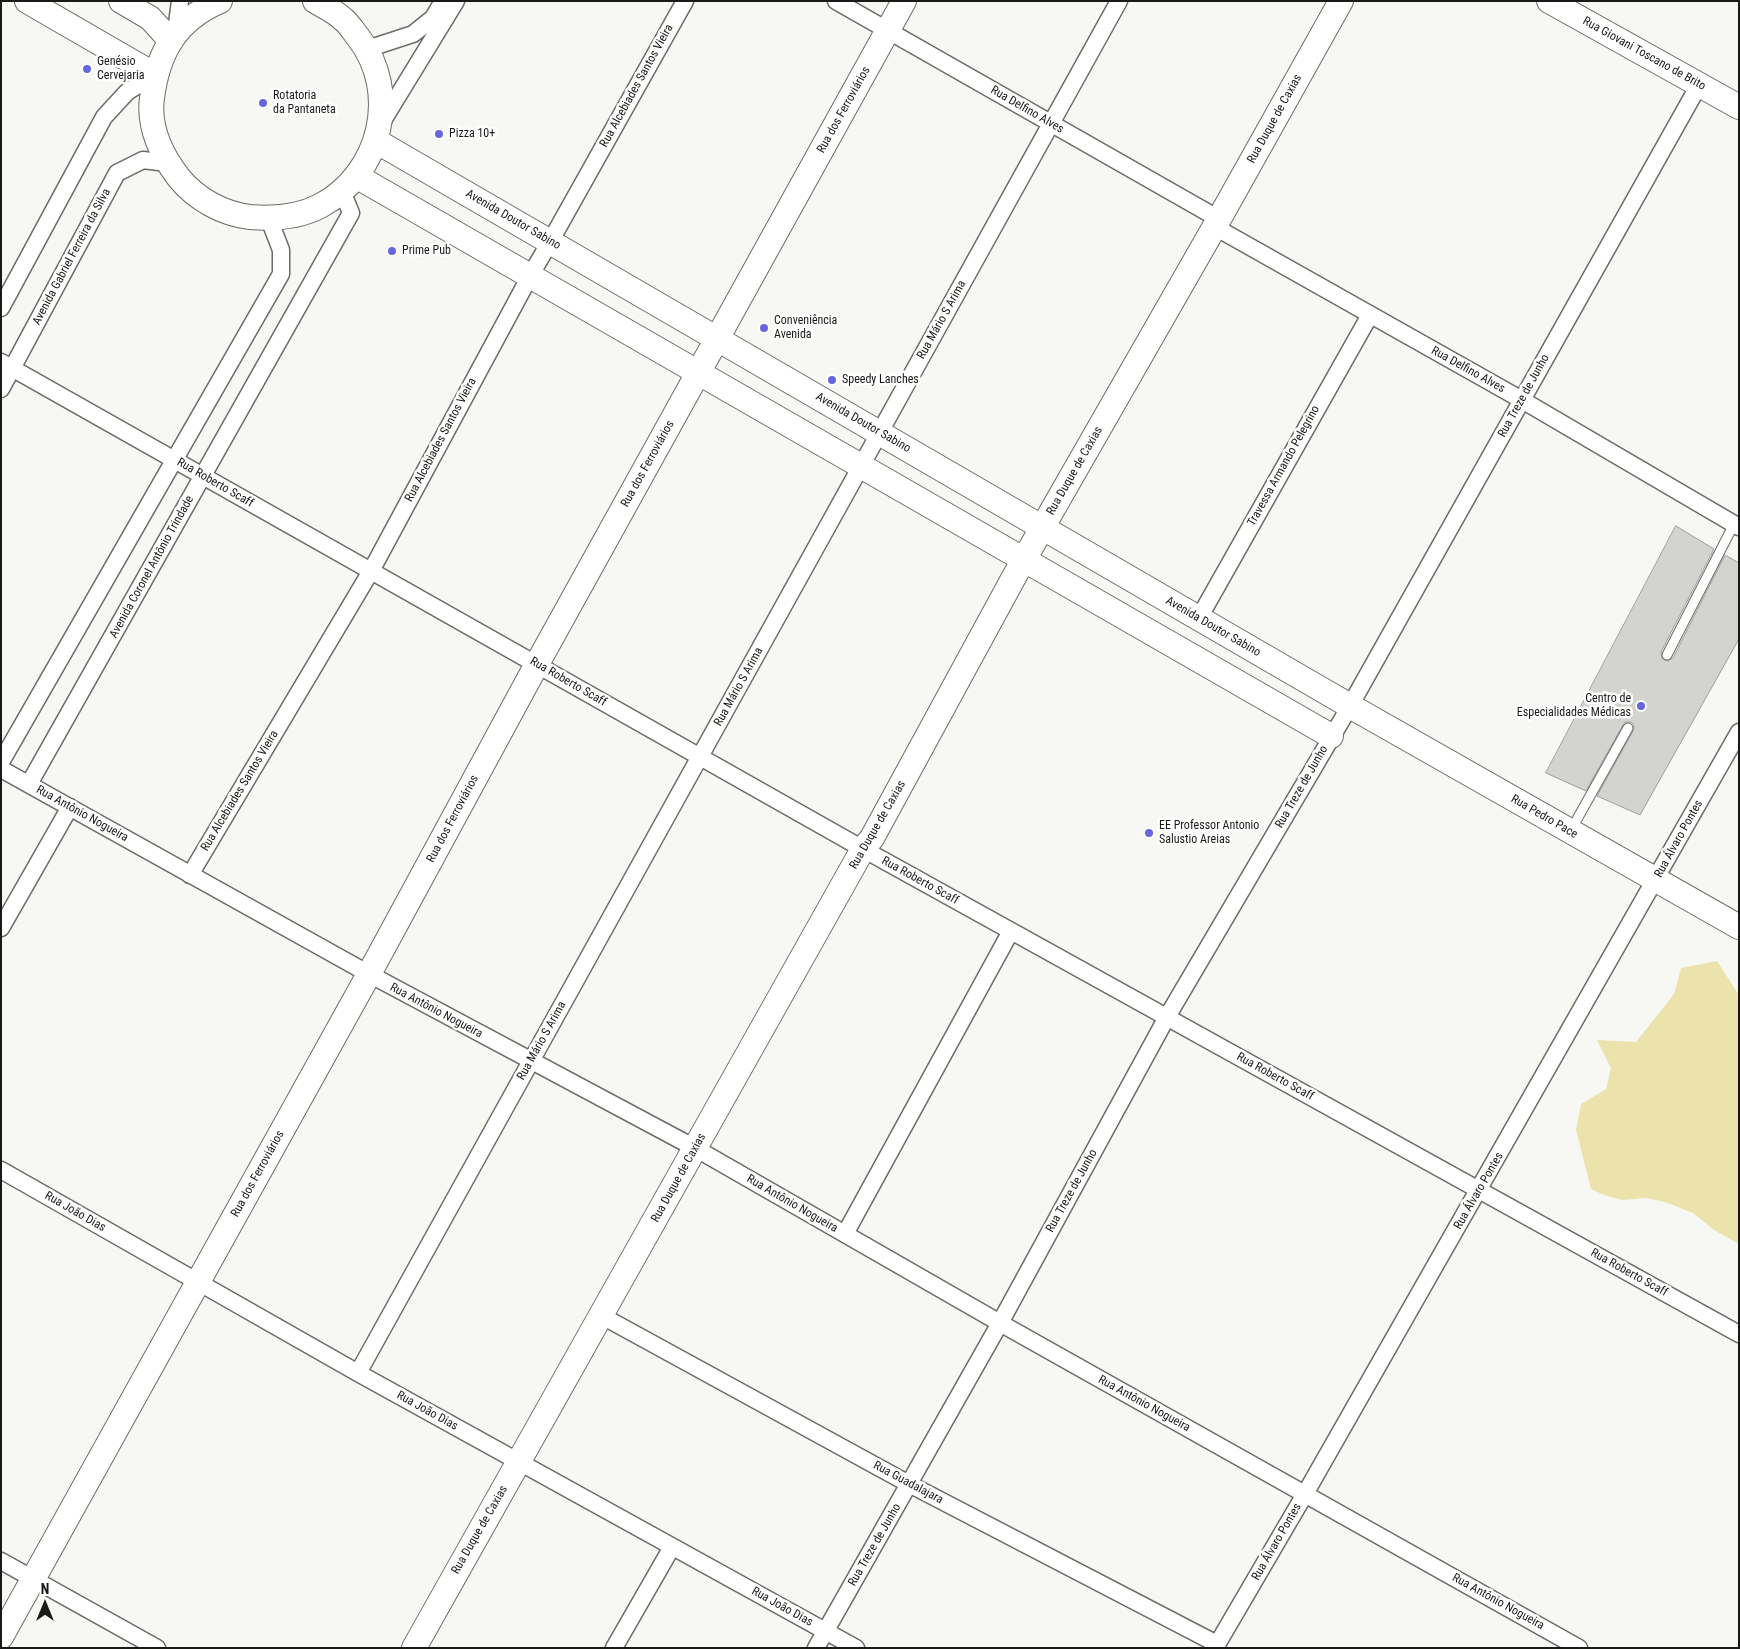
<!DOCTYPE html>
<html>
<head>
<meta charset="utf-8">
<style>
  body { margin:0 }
  #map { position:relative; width:1740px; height:1649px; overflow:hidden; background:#f7f7f3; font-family:"Roboto Condensed",sans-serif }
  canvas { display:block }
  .frame { position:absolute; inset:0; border:2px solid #191917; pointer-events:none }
  .north { position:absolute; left:20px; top:1579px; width:50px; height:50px; -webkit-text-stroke:4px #fff; paint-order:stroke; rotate:0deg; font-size:14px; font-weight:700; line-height:20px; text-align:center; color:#191917 }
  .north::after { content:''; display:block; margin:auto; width:18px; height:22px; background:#191917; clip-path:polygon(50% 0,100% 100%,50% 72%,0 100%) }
</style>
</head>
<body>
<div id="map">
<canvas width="1740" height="1649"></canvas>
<div class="frame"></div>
<div class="north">N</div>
</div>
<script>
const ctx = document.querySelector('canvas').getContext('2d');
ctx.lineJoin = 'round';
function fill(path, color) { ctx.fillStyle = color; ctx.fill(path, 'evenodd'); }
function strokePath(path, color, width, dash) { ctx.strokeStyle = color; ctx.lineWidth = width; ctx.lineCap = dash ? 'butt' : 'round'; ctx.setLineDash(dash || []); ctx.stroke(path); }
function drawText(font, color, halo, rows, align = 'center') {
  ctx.font = font + ' "Roboto Condensed",sans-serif'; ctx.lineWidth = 5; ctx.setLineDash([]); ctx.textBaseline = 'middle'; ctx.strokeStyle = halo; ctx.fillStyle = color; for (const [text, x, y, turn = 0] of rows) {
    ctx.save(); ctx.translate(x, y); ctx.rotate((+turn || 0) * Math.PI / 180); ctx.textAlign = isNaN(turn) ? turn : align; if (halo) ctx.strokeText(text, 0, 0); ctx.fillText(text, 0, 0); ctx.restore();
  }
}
const green = new Path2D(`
  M1717,961L1739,995V1244L1714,1230L1693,1213L1665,1202L1647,1198L1622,1200L1604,1195L1591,1189L1576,1130L1581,1104L1606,1089L1611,1068L1597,1040L1636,1042L1674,994L1681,968Z`);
const building = new Path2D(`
  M1676,526L1714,549L1661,652L1662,658L1667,661L1673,658L1725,555L1739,563V639L1640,815L1597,796L1633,731L1634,725L1631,722H1625L1623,725L1586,791L1546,773Z`);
const lane = new Path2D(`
  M1667,655L1734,524
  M1571,830L1628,728`);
const street = new Path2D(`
  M836,1L1219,219
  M176,31L180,1
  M367,49L413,34L433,18L443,1
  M382,122L456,1
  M1222,231L1522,400L1739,527
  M1,308L104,117L127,92L155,75
  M1,362L863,849L1739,1334
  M1,389L117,173L143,160L167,163
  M1199,618L1370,315
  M1,762L281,274V250L269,219
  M1,769L369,974L695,1148L1000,1323L1579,1648
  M29,784L351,213L342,191
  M190,875L371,571L530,276L550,242L685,1
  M1,928L70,807
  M1,1170L358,1373L856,1648
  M845,1234L1011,931
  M602,1316L909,1484L1217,1644
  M358,1373L1119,1
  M1,1561L157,1648
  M614,1648L672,1547
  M816,1648L1000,1323L1167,1017L1350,706L1699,85
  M1215,1648L1305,1494L1739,732`);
const secondary = new Path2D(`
  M27,1L155,75
  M121,1L150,18L171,41
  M220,1C176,20 158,52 152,98C148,127 162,156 179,178C196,199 223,214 250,217C274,219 299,217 320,206C381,174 401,92 358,37C354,32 349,24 344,20C336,12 325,7 315,1
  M1549,1L1739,107
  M376,141L1350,706L1739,927
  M356,176L1331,736
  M1,1637L369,974L537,664L904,1
  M414,1648L863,849L872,838L1014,577L1219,219L1341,1`);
const markers = [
  [87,69,5,"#6666df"],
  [263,103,5,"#6666df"],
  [439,134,5,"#6666df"],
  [392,251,5,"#6666df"],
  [764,328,5,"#6666df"],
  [832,380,5,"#6666df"],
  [1641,706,5,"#6666df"],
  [1149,833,5,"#6666df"]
];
const streetNames = [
  ["Rua Giovani Toscano de Brito",1644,54,29],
  ["Rua Alcebiades Santos Vieira",637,86,-61],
  ["Rua dos Ferroviários",844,110,-61],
  ["Rua Delfino Alves",1027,110,30],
  ["Rua Duque de Caxias",1275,119,-61],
  ["Avenida Doutor Sabino",513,220,30],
  ["Avenida Gabriel Ferreira da Silva",72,257,-62],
  ["Rua Mário S Arima",942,320,-61],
  ["Rua Delfino Alves",1468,370,29],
  ["Rua Treze de Junho",1524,396,-61],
  ["Avenida Doutor Sabino",863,423,30],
  ["Rua Alcebiades Santos Vieira",441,440,-62],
  ["Rua dos Ferroviários",648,464,-61],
  ["Travessa Armando Pelegrino",1284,466,-61],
  ["Rua Duque de Caxias",1075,471,-60],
  ["Rua Roberto Scaff",215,483,30],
  ["Avenida Coronel Antônio Trindade",152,567,-61],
  ["Avenida Doutor Sabino",1213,627,30],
  ["Rua Roberto Scaff",568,682,30],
  ["Rua Mário S Arima",739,687,-61],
  ["Rua Treze de Junho",1302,787,-60],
  ["Rua Alcebiades Santos Vieira",240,791,-59],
  ["Rua Antônio Nogueira",82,814,29],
  ["Rua Pedro Pace",1544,817,30],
  ["Rua dos Ferroviários",453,819,-62],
  ["Rua Duque de Caxias",878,825,-60],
  ["Rua Álvaro Pontes",1679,839,-61],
  ["Rua Roberto Scaff",920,881,29],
  ["Rua Antônio Nogueira",436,1011,28],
  ["Rua Mário S Arima",542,1041,-61],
  ["Rua Roberto Scaff",1275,1077,29],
  ["Rua dos Ferroviários",258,1174,-61],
  ["Rua Duque de Caxias",679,1178,-61],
  ["Rua Treze de Junho",1072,1191,-61],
  ["Rua Álvaro Pontes",1479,1191,-60],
  ["Rua Antônio Nogueira",792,1204,30],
  ["Rua João Dias",75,1212,30],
  ["Rua Roberto Scaff",1629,1273,29],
  ["Rua Antônio Nogueira",1144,1404,29],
  ["Rua João Dias",427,1411,29],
  ["Rua Guadalajara",908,1483,28],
  ["Rua Duque de Caxias",480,1530,-60],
  ["Rua Álvaro Pontes",1277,1542,-60],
  ["Rua Treze de Junho",875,1545,-60],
  ["Rua Antônio Nogueira",1498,1602,29],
  ["Rua João Dias",782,1607,29]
];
const poiNames = [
  ["Genésio",97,62],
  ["Cervejaria",97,76],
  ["Rotatoria",273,96],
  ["da Pantaneta",273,110],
  ["Pizza 10+",449,134],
  ["Prime Pub",402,251],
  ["Conveniência",774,321],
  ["Avenida",774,335],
  ["Speedy Lanches",842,380],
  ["Centro de",1631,699,"right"],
  ["Especialidades Médicas",1631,713,"right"],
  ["EE Professor Antonio",1159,826],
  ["Salustio Areias",1159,840]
];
fill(green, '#ece3ac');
fill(building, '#d3d3cf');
strokePath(building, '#9d9d99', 1);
strokePath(lane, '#6b6b67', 11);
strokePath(street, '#6b6b67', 19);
strokePath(secondary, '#6b6b67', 26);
strokePath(lane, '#fff', 9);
strokePath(street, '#fff', 16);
strokePath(secondary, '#fff', 24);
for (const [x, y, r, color] of markers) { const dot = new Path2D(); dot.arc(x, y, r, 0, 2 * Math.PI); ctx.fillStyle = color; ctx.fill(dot); strokePath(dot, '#fff', 2); }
drawText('12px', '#191917', '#fff', streetNames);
drawText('12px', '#191917', '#fff', poiNames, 'left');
</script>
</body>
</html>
